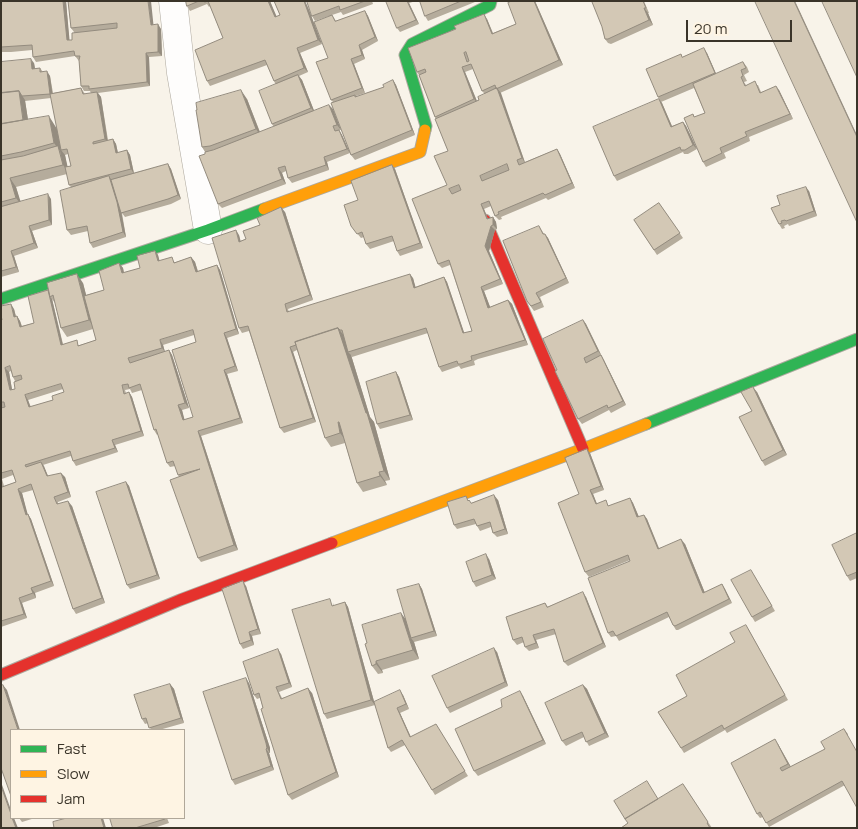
<!DOCTYPE html>
<html>
<head>
<meta charset="utf-8">
<style>
  body { margin:0 }
  #map { position:relative; width:858px; height:829px; overflow:hidden; background:#f8f3e9; font-family:Manrope,sans-serif }
  canvas { display:block }
  .frame { position:absolute; inset:0; border:2px solid #3a3429; pointer-events:none }
  .legend { position:absolute; left:10px; top:729px; width:175px; height:90px; box-sizing:border-box; background:#fef4e3; border:1px solid #b0a799; margin:0; padding:6px 9px; list-style:none; font-size:15px; color:#3a3429 }
  .legend li { display:flex; align-items:center; gap:10px; height:25px }
  .legend b { width:25px; border:1px solid #b0a799 }
  .scale { position:absolute; left:686px; top:20px; width:106px; height:22px; box-sizing:border-box; border:2px solid #3a3429; border-top:0; padding-left:6px; font-size:15px; line-height:18px; white-space:nowrap; color:#3a3429; -webkit-text-stroke:4px #fef4e3; paint-order:stroke }
</style>
</head>
<body>
<div id="map">
<canvas width="858" height="829"></canvas>
<div class="frame"></div>
<ul class="legend">
<li><b style="height:6px;background:#30b455"></b>Fast</li>
<li><b style="height:6px;background:#ff9f0a"></b>Slow</li>
<li><b style="height:6px;background:#e5322d"></b>Jam</li>
</ul>
<div class="scale">20 m</div>
</div>
<script>
const ctx = document.querySelector('canvas').getContext('2d');
ctx.lineJoin = 'round';
function strokePath(path, color, width, dash) { ctx.strokeStyle = color; ctx.lineWidth = width; ctx.lineCap = dash ? 'butt' : 'round'; ctx.setLineDash(dash || []); ctx.stroke(path); }
function fill(path, color) { ctx.fillStyle = color; ctx.fill(path, 'evenodd'); }
const street = new Path2D(`
  M173,1L181,73L208,230`);
const fast = new Path2D(`
  M425,130L426,126L405,55L412,44L490,5L491,1
  M1,299L208,230L264,209
  M646,424L857,339`);
const slow = new Path2D(`
  M264,209L420,152L425,130
  M332,543L583,449L646,424`);
const jam = new Path2D(`
  M485,220L583,449
  M1,675L180,600L332,543`);
const wall = new Path2D(`
  M1,1H66L69,40H72L74,32L71,28L68,1L153,25L161,29L162,56L149,57L150,86L98,93L101,97L108,140L113,139L116,144L118,153L127,150L130,155L134,173L168,164L171,169L181,199L171,204L125,217L122,213L126,237L93,248L90,243L88,231L71,235L67,230L71,187L69,185L67,174L16,187L20,202L51,199L52,225L32,231L38,248L14,256L19,272L1,277V62L34,63L35,69L40,68L43,72L50,76L53,93L81,88L85,94L91,93L90,91H84L81,86L79,61L75,56L36,62L33,57L32,50L11,52H1ZM51,98L57,128L28,120L25,101ZM68,154L71,166L67,167L65,155Z
  M186,1H270L276,17L280,15L274,1H305L309,10L322,44L300,53L308,72L299,76L302,80L314,111L333,109L341,130H339L342,135L350,153L327,162L329,170L292,183L288,178L286,171L282,173L286,184L222,208L218,204L205,152L202,147L247,99L260,132L274,127L272,124L276,85L274,81L267,65L210,86L207,81L223,38L210,6L209,7L207,4L190,11L187,6Z
  M307,1H372L373,4L343,15L341,12L332,15L336,21L365,11L368,16L378,41L362,50L365,59L354,64L365,93L356,96V97L384,87L393,80L396,85L415,135L355,160L351,155L333,102L331,100L328,58L329,16L315,21L312,16Z
  M386,1H416L409,3L419,24L400,32L397,28Z
  M420,1H475V2L428,21L425,16Z
  M512,1H535L563,65L500,93L525,162L557,149L560,154L575,188L548,200L546,198L501,217L502,219L499,220L495,216L491,206L484,209L488,219L493,217L496,222L497,229L495,230L489,251L503,284L484,291L490,307L508,300L512,304L528,345L478,359L474,361L475,365L464,368L461,369L459,366L442,372L439,367L428,333L352,357L351,355L370,417L374,422L390,480L385,481L387,485L363,492L357,483L345,443L331,447L325,438L297,350L293,352L316,422L284,433L280,428L249,331L242,333L239,328V235L240,241L246,239L260,225L285,212L313,300L288,309L289,312L413,278L415,287L444,277L447,282L464,333L472,331L450,265L442,268L438,264L447,185L448,151L419,75L417,72L487,19L493,33L516,24ZM473,69L482,91L485,94L477,101L465,72Z
  M592,1H644L649,13H648L653,25L611,44L608,43L605,39L602,27Z
  M707,53L716,74L743,62L747,67L749,72L744,75L747,81L744,82L746,85H758L761,92L779,90L793,119L749,137L750,141L724,153L726,158L706,167L703,162L695,117L705,113L694,88L661,102L658,97L683,57Z
  M659,99L662,103L672,126L683,122L686,126L697,149L688,154H684L683,152L617,181L614,176Z
  M392,165L395,169L423,248L400,256L397,251L394,241L370,249L366,244L364,237L361,238L351,226L358,200Z
  M809,191L817,216L789,226L788,224L784,226L785,228L782,229L779,224Z
  M659,203L683,238L657,255L634,220Z
  M539,226L544,234L548,238L569,283L540,297L544,307L534,311L527,301Z
  M155,251L158,255L159,261L176,262L191,257L195,262L198,271L217,265L220,270L239,334L227,338L238,371L227,374L243,423L201,436L238,550L201,562L198,558L179,477L175,466L170,467L167,463L158,434L157,435L154,430L142,390L132,393L130,389L125,390L126,393L129,392L132,397L144,436L115,445L118,452L76,466L73,461L71,456L43,465L48,476L65,477L71,497L58,502V504L72,506L105,603L76,614L73,609L33,490L22,493L27,514L31,519L54,586L35,593L36,598L22,603L27,618L1,627V318L2,321L14,309L16,316H17L20,321L22,326L34,323L48,290L49,292L83,283L86,295L104,290L119,263L123,268L124,273L140,268ZM52,299L55,303L61,328L67,337L93,329L96,340L80,345L63,344ZM194,335L196,342L193,417L184,420L182,410L189,408L172,355L169,350L165,352L163,345ZM11,371L13,377L15,381V389L12,390L9,372ZM63,389L64,392L53,400L31,407L28,400ZM13,475L16,482L4,486L2,479Z
  M583,320L586,324L626,405L611,413L609,410L582,424L578,419L557,370Z
  M396,372L399,377L413,420L380,429L377,424Z
  M757,392L787,455L765,466L762,461L752,411Z
  M590,453L604,490L593,494L597,504L610,506L630,498L633,503L639,517L644,515L647,519L659,548L685,544L705,593L722,584L725,589L732,603L678,630H676L673,625L669,617L619,641L616,636L611,637L608,633L630,561V560L589,577L585,572L579,494Z
  M126,482L129,486L160,579L130,589L127,585Z
  M498,500L508,534L497,537L493,533L491,527L480,531L476,524L457,529L454,525L471,503Z
  M857,533V578L850,581L847,576Z
  M489,559L496,579L476,587L473,582Z
  M754,575L775,611L755,622L752,617Z
  M419,584L422,589L437,636L414,642L419,659L382,670L383,673L378,674L372,666L367,643L405,618Z
  M246,586L261,634L252,636L254,645L243,649L240,644Z
  M586,597L606,647L568,666L564,662L556,634L536,640L539,648L529,651L525,647L524,642L517,645L513,640L545,603L548,607Z
  M345,602L348,607L375,705L327,719L324,714L333,603L334,606Z
  M749,630L788,700L727,733L725,730L684,753L658,712L687,696L735,642Z
  M497,652L508,686L450,713L447,708Z
  M281,654L292,687L279,692L282,698L312,693L339,777L292,800L288,795L260,698L257,699L254,695Z
  M249,683L270,748V753H269L274,770L235,785L232,780Z
  M170,684L174,689L184,723L159,730H151L148,723L145,724L142,719Z
  M583,685L587,689L609,737L589,746L584,737L566,746L562,741Z
  M520,691L523,696L546,744L478,776L474,771L502,707Z
  M403,695L409,709L400,713L411,737L439,729L468,776L435,795L405,745L391,752L388,748L374,702Z
  M844,729L848,734L845,785L769,827L763,817L760,818L757,814L778,744L791,767L825,749Z
  M683,784L712,828H621L628,823L658,799Z
  M19,818H35L22,822Z
  M110,818H167L169,823L154,828H113Z`);
const shadedWall = new Path2D(`
  M63,1H66L70,45L67,40Z
  M148,1H151L154,30L151,25Z
  M268,1H270L279,22L275,17Z
  M304,1H305L309,10L322,44L318,40Z
  M407,1L409,3L419,24L416,20Z
  M534,1H535L563,65L559,60Z
  M794,1H795L857,135V137Z
  M644,8L648,13L653,25L649,20Z
  M365,11L368,16L378,41L375,37Z
  M484,14L487,19L495,39L492,34Z
  M158,24L161,29L162,56L158,52Z
  M359,45L362,50L365,59L362,55Z
  M297,48L300,53L308,72L304,68Z
  M704,48L707,53L718,78L715,73Z
  M146,53L149,57L150,86L147,82Z
  M31,59L34,63L36,74L32,69Z
  M351,59L354,64L365,93L362,88Z
  M462,67L465,72L478,104L474,99Z
  M47,71L50,76L53,98L50,94Z
  M298,75L302,80L315,113L311,108Z
  M393,80L396,85L415,135L412,130Z
  M776,86L779,90L793,119L790,114Z
  M497,88L501,93L525,163L522,158Z
  M241,90L247,99L262,138L256,129Z
  M19,91L25,100L30,133L24,124Z
  M97,92L101,97L108,144L105,139Z
  M659,99L662,103L674,131L671,127Z
  M329,105L333,109L341,130L337,125Z
  M49,116L57,129L61,150L65,155L69,173L63,165L60,151L54,143Z
  M683,122L686,126L697,149L693,145Z
  M339,130L342,135L350,153L347,149Z
  M113,139L116,144L119,158L116,153Z
  M557,149L560,154L575,188L572,183Z
  M127,150L130,155L134,174L131,169Z
  M324,157L327,162L329,170L326,165Z
  M168,164L171,169L181,199L178,195Z
  M392,165L395,169L423,248L420,243Z
  M278,168L282,173L286,184L282,179Z
  M109,176L112,181L120,206L126,237L123,232Z
  M10,178L16,187L22,206L16,198Z
  M806,187L809,191L817,216L814,211Z
  M48,194L51,199L52,225L49,220Z
  M481,204L484,209L490,224L487,219Z
  M281,207L285,212L313,300L310,295Z
  M493,217L496,222L497,229L493,225Z
  M29,226L32,231L38,248L34,243Z
  M491,226L495,230L489,251L503,284L500,279L485,246Z
  M236,230L239,235L242,246L239,242Z
  M545,234L548,238L569,283L566,278Z
  M11,251L14,256L19,272L16,267Z
  M155,251L158,255L161,266L158,261Z
  M191,257L195,262L199,276L196,272Z
  M119,263L123,268L125,278L122,273Z
  M217,265L220,270L239,334L236,329Z
  M77,274L83,283L95,329L89,320Z
  M410,274L413,278L417,292L414,288Z
  M444,277L447,282L466,338L463,333Z
  M481,287L484,291L492,312L488,308Z
  M48,290L51,295L50,297L52,299L64,350L61,345Z
  M508,300L512,304L528,345L525,340Z
  M11,304L14,309L17,322L14,317Z
  M17,316L20,321L23,331L20,327Z
  M583,320L586,324L601,355L598,351Z
  M338,328L345,337L348,352L351,355L370,417L374,422L390,480L384,471Z
  M224,333L227,338L238,371L235,366Z
  M160,340L163,345L165,352L162,348Z
  M290,347L293,352L316,422L313,418Z
  M169,350L172,355L189,408L185,403Z
  M601,355L604,360L626,405L623,401Z
  M5,368L9,372L13,395L10,390Z
  M224,370L227,374L243,423L240,418Z
  M396,372L399,377L413,420L410,415Z
  M753,387L757,392L787,455L783,450Z
  M129,392L132,397L144,436L141,431Z
  M25,395L28,400L32,412L29,407Z
  M178,405L182,410L186,425L183,420Z
  M338,422L344,431L347,442L340,433Z
  M198,431L201,436L238,550L234,545Z
  M112,440L115,445L118,452L115,448Z
  M587,449L590,453L604,490L601,486Z
  M41,462L44,466L50,481L47,476Z
  M379,472L385,481L387,485L380,476Z
  M61,473L65,477L71,497L68,492Z
  M126,482L129,486L160,579L157,575Z
  M18,489L22,493L29,519L26,515Z
  M590,490L593,494L599,509L596,504Z
  M494,495L498,500L508,534L505,529Z
  M630,498L633,503L641,522L637,517Z
  M68,501L72,506L105,603L102,598Z
  M28,514L31,519L54,586L51,581Z
  M644,515L647,519L661,554L658,549Z
  M681,539L685,544L707,598L703,593Z
  M486,554L489,559L496,579L492,575Z
  M243,581L246,586L261,634L258,629Z
  M419,584L422,589L437,636L434,631Z
  M722,584L725,589L732,603L729,599Z
  M31,588L35,593L36,598L33,593Z
  M583,592L586,597L606,647L603,643Z
  M19,598L22,603L27,618L24,614Z
  M345,602L348,607L375,705L371,700Z
  M401,613L407,621L411,638L414,642L419,659L413,650Z
  M249,632L252,636L254,645L251,640Z
  M533,635L536,640L539,648L536,643Z
  M494,648L497,652L508,686L505,682Z
  M278,649L281,654L292,687L289,683Z
  M376,661L382,670L383,673L376,664Z
  M246,678L249,683L270,748V753L267,748Z
  M170,684L174,689L184,723L181,718Z
  M3,685L7,690L20,730H18Z
  M583,685L587,689L609,737L605,733Z
  M308,688L312,693L339,777L336,772Z
  M400,690L403,695L409,709L406,704Z
  M520,691L523,696L546,744L543,740Z
  M397,708L400,713L413,742L410,737Z
  M775,739L778,744L792,769L788,764Z
  M266,749L269,753L274,770L271,766Z
  M1,782L11,810V814L1,786Z
  M12,818H14L18,828H16Z
  M101,818H103L106,828H104Z`);
const building = new Path2D(`
  M1,1H63L67,40H72V33L117,28V23L71,28L68,1H148L151,25L158,24V52L146,53L147,82L89,89V86H81L79,60L80,56H75L74,51L33,57L32,45L1,47Z
  M186,1H199L187,6Z
  M205,1H268L275,17L280,15L274,1H304L318,40L297,48L304,68L274,81L265,60L207,81L195,50L223,38L208,1L205,2Z
  M307,1H365L340,10L339,6L312,16Z
  M386,1H407L416,20L397,28Z
  M420,1H461L425,16Z
  M512,1H534L559,60L496,89L495,85L482,91L471,64L462,67L474,99L435,117L419,75L426,72L425,69L417,72L408,48L456,29L454,26L484,14L492,34L516,24L508,3ZM466,52L469,61L467,62L464,53Z
  M592,1H643L646,8H644L649,20L608,39H605L602,27Z
  M755,1H794L857,137V222Z
  M822,1H857V77Z
  M365,11L375,37L359,45L362,55L351,59L362,88L331,100L316,62L328,58L314,22L332,15L335,21Z
  M704,48L715,73L658,97L646,69L681,54L682,57Z
  M31,59L32,69L40,68V72L47,71L50,94L81,88L83,94L97,92L105,139L93,142V144L113,139L116,153L127,150L131,169L69,185L65,167L71,166L67,149L61,150L50,94L22,96L19,91L1,93V62Z
  M743,62L746,68L741,70L743,76L741,77L745,86L755,81L760,93L776,86L790,114L745,132L747,136L720,148L722,153L703,162L684,118L693,114L694,117L705,113L693,84Z
  M298,75L311,108L272,124L259,91Z
  M393,80L412,130L351,155L331,103L355,95V97L384,87L383,85Z
  M497,88L522,158L517,160L519,165L557,149L572,183L545,195L543,193L498,212L499,214L495,216L489,201L481,204L487,219L493,217V225L491,226L485,246L500,279L481,287L488,308L508,300L525,340L475,355L471,356L472,360L461,364H458L457,361L439,367L426,328L348,352L342,330H340L338,328L295,342L296,345L290,347L313,418L280,428L248,326L239,328L212,238L236,230L239,242L246,239L243,231L260,225L257,218L281,207L310,295L285,304L287,312L410,274L414,288L444,277L463,333L472,331L449,260L438,264L412,199L447,185L434,156L448,151L435,119L479,100L478,97ZM507,164L509,170L482,181L480,176ZM459,185L461,190L452,194L449,189Z
  M241,90L256,129L210,146L202,147L196,110H197L196,103Z
  M19,91L23,120L1,124V93Z
  M659,99L671,127L683,122L693,145L685,150H681L680,147L614,176L593,127Z
  M329,105L337,125L333,126L335,131L339,130L347,149L324,157L326,165L288,178L285,166L278,168L282,179L218,204L199,156L205,154V152L213,150Z
  M49,116L54,143L21,152L1,156V124Z
  M58,146L63,165L10,178L16,198L1,202V160L23,156Z
  M168,164L178,195L168,199L121,213L111,180Z
  M392,165L420,243L397,251L392,236L366,244L362,232L357,234L351,226L344,205L358,200L351,181Z
  M109,176L117,202L123,232L90,243L87,226L67,230L60,191Z
  M806,187L814,211L786,221L785,220L781,221L782,223L779,224L771,208L780,205L777,196Z
  M48,194L49,220L29,226L34,243L11,251L16,267L1,271V207Z
  M659,203L680,233L654,250L634,220Z
  M539,226L543,234H545L566,278L536,293L541,302L531,306L527,301L503,241Z
  M155,251L158,261L172,257L174,263L191,257L196,272L217,265L236,329L224,333L235,366L224,370L240,418L198,431L234,545L198,558L170,480L200,469L178,475L173,461L167,463L156,429L154,430L140,384L129,388L128,384L122,385L124,394L129,392L141,431L112,440L115,448L73,461L70,451L25,465L26,467L41,462L47,476L61,473L68,492L54,497L57,504L68,501L102,598L73,609L31,484L18,489L26,515L28,514L51,581L31,588L33,593L19,598L24,614L1,621V483L2,487L16,482L12,470L1,473V408L5,407L4,402H1V321L2,320L1,315V306L11,304L14,317L17,316L20,327L34,323L28,296L48,290L61,345L77,340L78,346L96,340L84,296L104,290L99,271L119,263L122,273L140,268L137,256ZM193,330L196,342L172,350L193,417L183,420L178,405L185,403L169,350L130,363L128,358L162,348L160,340ZM10,366L13,377L21,375L22,379L14,382L15,389L10,390L5,368ZM61,384L64,392L52,396L53,400L29,407L25,395Z
  M77,274L89,320L61,328L53,295L50,297L47,283Z
  M583,320L598,351L584,358L586,363L601,355L623,401L608,408L607,405L578,419L555,371L557,370L543,339Z
  M338,328L366,413H367L384,471L379,472L380,476L357,483L339,422H338L340,433L325,438L295,342Z
  M396,372L410,415L377,424L366,382Z
  M753,387L783,450L762,461L739,417L752,411L741,392Z
  M587,449L601,486L590,490L596,504L606,500L608,506L630,498L637,517L644,515L658,549L681,539L703,593L722,584L729,599L675,626L673,625L667,612L616,636L613,631L608,633L588,578L630,561L628,555L585,572L558,503L579,494L565,458Z
  M126,482L157,575L127,585L96,492Z
  M494,495L505,529L493,533L490,522L477,526L474,519L454,525L447,502L466,496L468,501L469,500L471,503Z
  M857,533V572L847,576L832,545Z
  M486,554L492,575L473,582L466,562Z
  M751,570L772,606L752,617L731,580Z
  M243,581L258,629L249,632L251,640L240,644L222,589Z
  M419,584L434,631L411,638L397,590Z
  M583,592L603,643L564,662L554,629L533,635L536,643L525,647L522,637L513,640L506,617L545,603L547,607Z
  M330,599L332,606L345,602L371,700L324,714L292,610Z
  M401,613L413,650L376,661V664L372,666L365,644L367,643L362,625Z
  M746,625L785,695L724,729L722,725L681,748L658,712L687,696L676,675L735,642L730,633Z
  M494,648L505,682L447,708L432,676Z
  M278,649L289,683L276,687L281,699L308,688L336,772L288,795L261,709L263,708L259,693L254,695L243,662Z
  M246,678L266,743L267,748L266,749L271,766L232,780L203,692Z
  M170,684L181,718L149,728L146,718L142,719L134,695Z
  M3,685L18,730H11V796L1,768V686Z
  M583,685L605,733L586,742L582,732L562,741L545,703Z
  M400,690L406,704L397,708L410,737L436,724L465,771L432,790L402,740L388,748L374,702Z
  M520,691L543,740L474,771L455,729L502,707L501,700Z
  M844,729L857,752V808L842,781L766,823L760,812L757,814L731,763L775,739L788,764L780,768L782,771L825,749L821,742Z
  M647,781L658,799L625,819L614,801Z
  M683,784L708,822L707,823L710,828H621L628,823L625,819Z
  M1,786L11,814V818H12L16,828H1Z
  M67,818H101L104,828H54L53,822Z
  M110,818H165V819L135,828H113Z`);
strokePath(street, '#ada89e', 29);
strokePath(fast, '#ada89e', 13);
strokePath(slow, '#ada89e', 13);
strokePath(jam, '#ada89e', 13);
strokePath(street, '#fefdfc', 28);
strokePath(fast, '#30b455', 11);
strokePath(slow, '#ff9f0a', 11);
strokePath(jam, '#e5322d', 11);
fill(wall, '#b5ac9c');
fill(shadedWall, '#948c7f');
fill(building, '#d3c8b5');
strokePath(building, '#948c7f', 1);
</script>
</body>
</html>
